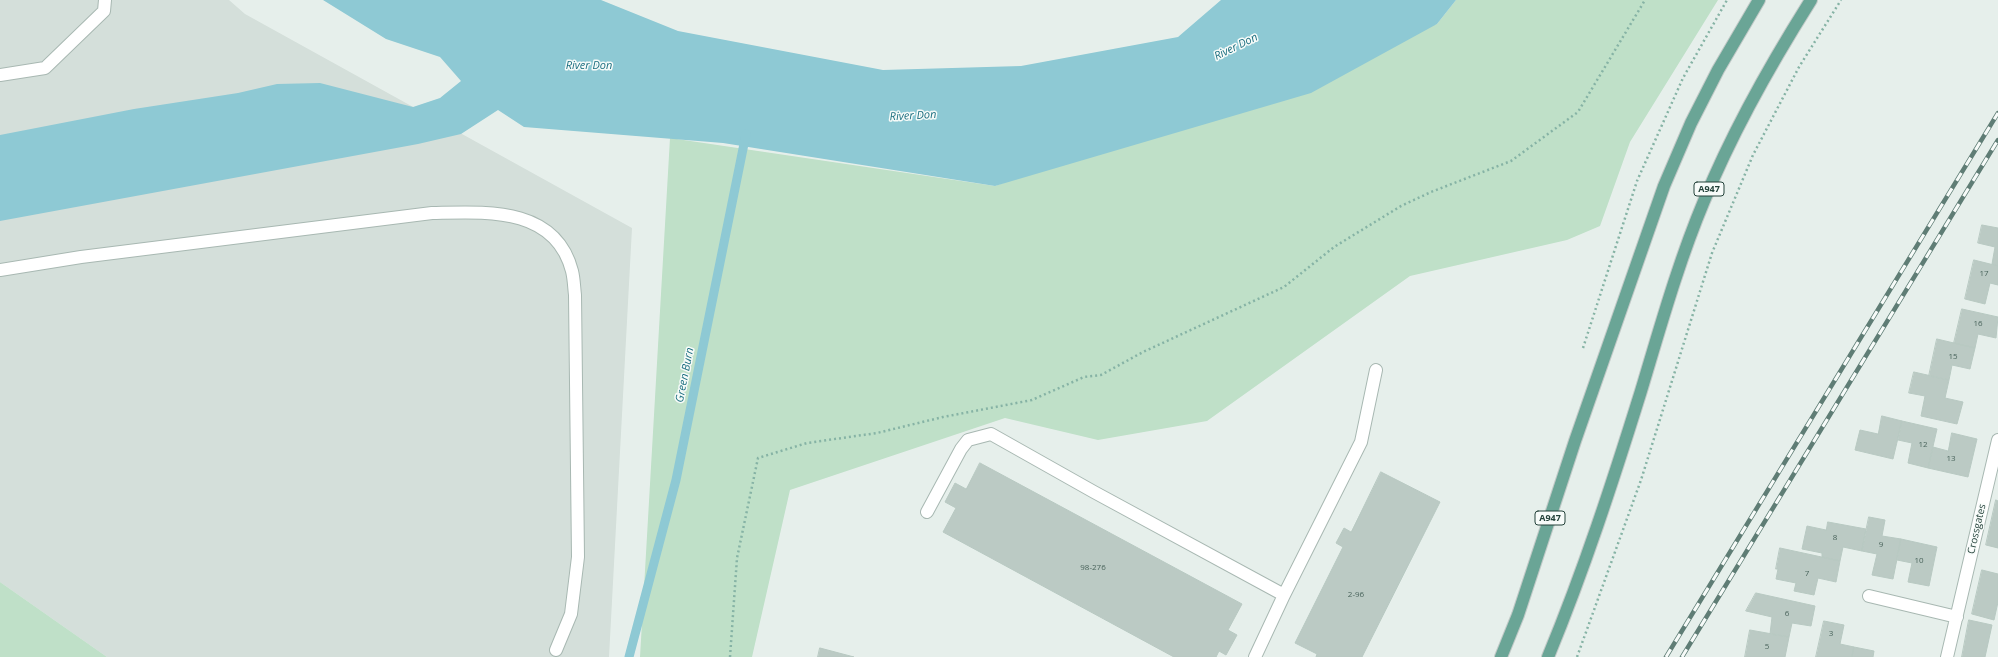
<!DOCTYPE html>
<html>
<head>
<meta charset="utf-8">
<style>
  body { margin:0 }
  canvas { display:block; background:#e6efeb }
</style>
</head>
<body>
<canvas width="1998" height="657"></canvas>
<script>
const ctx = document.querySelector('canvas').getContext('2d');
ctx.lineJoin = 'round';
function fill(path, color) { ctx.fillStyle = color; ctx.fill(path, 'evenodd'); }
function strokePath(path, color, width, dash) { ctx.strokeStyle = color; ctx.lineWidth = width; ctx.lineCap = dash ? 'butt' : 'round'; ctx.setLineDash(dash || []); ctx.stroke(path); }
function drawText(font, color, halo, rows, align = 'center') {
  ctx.font = font + ' "Open Sans",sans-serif'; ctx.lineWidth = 3; ctx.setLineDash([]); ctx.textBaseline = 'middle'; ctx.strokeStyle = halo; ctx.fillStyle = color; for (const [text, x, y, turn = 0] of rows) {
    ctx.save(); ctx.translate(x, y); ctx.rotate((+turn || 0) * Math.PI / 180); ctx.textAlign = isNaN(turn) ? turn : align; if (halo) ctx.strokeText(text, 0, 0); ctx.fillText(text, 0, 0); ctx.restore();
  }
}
const built = new Path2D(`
  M0,0H229L245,14L632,228L609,657H107L0,582Z`);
const green = new Path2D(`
  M1456,0H1718L1630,142L1600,226L1567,240L1410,276L1207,421L1098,440L1005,418L790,490L752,657H640L670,138L995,186L1437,24Z
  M0,582L107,657H0Z`);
const water = new Path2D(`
  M323,0H601L678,31L883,70L1021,66L1178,37L1221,0H1456L1437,24L1311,93L995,186L723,143L524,127L498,110L461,134L418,144L0,221V135L134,109L238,93L277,84L320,83L413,107L440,98L461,81L440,57L386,39Z`);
const stream = new Path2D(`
  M629,657L676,480L746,134`);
const building = new Path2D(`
  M1982,225L1998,228V266L1992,264L1995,247L1978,243Z
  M1974,260L1998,266V285L1990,283L1985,304L1965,299Z
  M1962,309L1998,317L1996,338L1978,334L1975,348L1954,343Z
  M1937,339L1975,348L1970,369L1952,365L1949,380L1929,376Z
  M1914,372L1949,380L1945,398L1963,402L1957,424L1921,416L1925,396L1909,393Z
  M1882,416L1902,421L1893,459L1855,450L1860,430L1878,434Z
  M1902,421L1937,429L1928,468L1908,463L1912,443L1898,440Z
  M1952,433L1977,439L1968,477L1928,468L1933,447L1948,451Z
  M980,463L1242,604L1228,630L1237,635L1226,655L1219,651L1216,657H1174L943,532L956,508L945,502L955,483L966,489Z
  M1381,472L1440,502L1362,657H1316L1317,654L1295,643L1343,547L1336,543L1344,528L1351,532Z
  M1996,500L1998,501V548L1986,545Z
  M1869,517L1885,520L1882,536L1901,539L1893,579L1872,575L1877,554L1862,551Z
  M1828,522L1866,529L1862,551L1843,547L1840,561L1822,557V553L1802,549L1807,526L1826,530Z
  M1901,539L1937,547L1929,586L1908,582L1912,563L1897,560Z
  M1780,548L1840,561L1836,582L1818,578L1814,595L1794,591L1796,583L1776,579L1778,569H1776Z
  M1982,570L1998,574V602L1994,620L1972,614Z
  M1756,593L1815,606L1811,626L1792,623L1789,637L1770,634L1772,617L1746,611Z
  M1969,620L1992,625L1985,657H1962Z
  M1824,621L1844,625L1840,644L1854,647L1852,657H1816Z
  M1750,630L1789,637L1785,657H1745Z
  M1854,647L1874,651L1873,657H1852Z
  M820,648L854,657H818Z`);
const path = new Path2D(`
  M1583,348L1637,181L1683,78L1727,0
  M730,657L737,558L758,458L807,443L877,433L943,417L1032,400L1084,377L1101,375L1143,352L1284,287L1334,247L1401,206L1431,192L1511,161L1578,112L1645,0
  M1577,657L1641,480L1712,253L1753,155L1799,67L1841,0`);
const service = new Path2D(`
  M0,75L45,68L104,11L105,0
  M0,270L81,257L432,213C485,212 555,206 572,271C574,279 574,287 575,295L578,557L571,614L556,650
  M927,512L961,449L968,440L991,434L1094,492L1284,595
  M1255,657L1284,595L1361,442L1376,370`);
const minor = new Path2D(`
  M1869,596L1957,617
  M1947,657L1998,440`);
const primary = new Path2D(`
  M1501,657L1518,615L1575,441L1664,186L1691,123L1718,70L1759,0
  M1548,657C1584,570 1613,481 1641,391C1660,328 1678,263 1704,201C1733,130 1770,65 1811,0`);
const rail = new Path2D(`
  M1666,657L1998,113
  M1682,657L1998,140`);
const numberNames = [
  ["17",1984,274],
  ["16",1978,324],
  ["15",1953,357],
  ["12",1923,445],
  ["13",1951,459],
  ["8",1835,538],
  ["9",1881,545],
  ["10",1919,561],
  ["98-276",1093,568],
  ["7",1807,574],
  ["2-96",1356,595],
  ["6",1787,614],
  ["3",1831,634],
  ["5",1767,647]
];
const shields = [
  [1709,189,30],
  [1550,518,30]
];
const shieldNames = [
  ["A947",1709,189],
  ["A947",1550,518]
];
const streetNames = [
  ["Crossgates",1977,529,-77]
];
const waterNames = [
  ["River Don",1236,47,-26],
  ["River Don",589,66],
  ["River Don",913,116,-3],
  ["Green Burn",685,375,-79]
];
fill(built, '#d4dfda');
fill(green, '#bfe0c8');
fill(water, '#8ec9d4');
strokePath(stream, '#8ec9d4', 9);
fill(building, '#bbcac4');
strokePath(building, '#b8c9c2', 1);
strokePath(service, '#a8b8b2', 14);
strokePath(minor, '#a8b8b2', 14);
strokePath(primary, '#c2cac8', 14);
strokePath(path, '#86b3a5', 2.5, [2, 3]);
strokePath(service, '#fff', 12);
strokePath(minor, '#fff', 12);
strokePath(primary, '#6aa596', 12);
strokePath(rail, '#5f7d75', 4.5);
strokePath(rail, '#f7fbf9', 3, [9]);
drawText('8px', '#4a645c', null, numberNames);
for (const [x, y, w] of shields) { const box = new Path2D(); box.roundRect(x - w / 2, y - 7, w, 14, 3); ctx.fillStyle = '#f7fbf9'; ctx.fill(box); strokePath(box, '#24423a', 1); }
drawText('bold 9px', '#24423a', null, shieldNames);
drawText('10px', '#24423a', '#f7fbf9', streetNames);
drawText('italic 11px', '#1c6f80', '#f7fbf9', waterNames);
</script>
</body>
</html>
